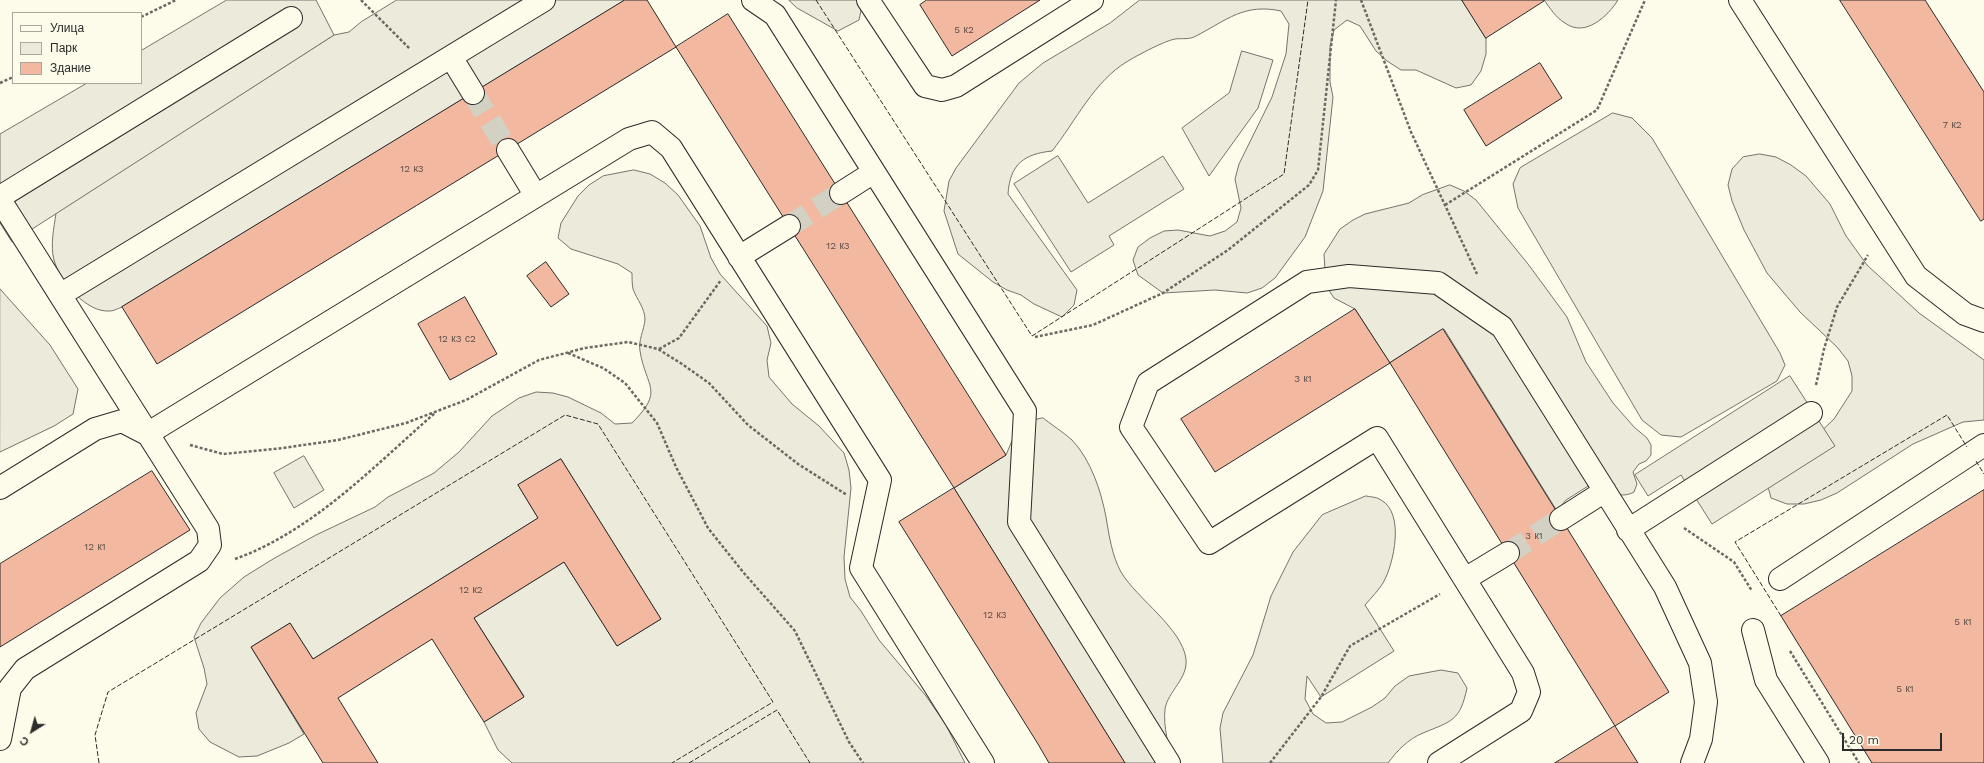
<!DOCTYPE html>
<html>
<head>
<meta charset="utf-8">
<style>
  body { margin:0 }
  #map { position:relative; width:1984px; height:763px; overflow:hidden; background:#fdfbea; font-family:"Work Sans",sans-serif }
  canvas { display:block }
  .legend { position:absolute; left:12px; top:12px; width:130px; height:72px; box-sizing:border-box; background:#fdfbea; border:1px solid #a9a89e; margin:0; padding:5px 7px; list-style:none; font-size:12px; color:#2b2b2b }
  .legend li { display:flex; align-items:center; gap:8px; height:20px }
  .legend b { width:20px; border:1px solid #a9a89e }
  .north { position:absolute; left:12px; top:711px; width:40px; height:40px; -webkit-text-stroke:3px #fdfbea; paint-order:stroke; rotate:217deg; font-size:11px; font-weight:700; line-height:16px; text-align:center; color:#2b2b2b }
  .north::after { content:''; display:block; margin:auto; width:14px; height:18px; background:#2b2b2b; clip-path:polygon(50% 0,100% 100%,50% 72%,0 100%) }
  .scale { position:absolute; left:1842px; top:733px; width:100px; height:18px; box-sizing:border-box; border:2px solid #2b2b2b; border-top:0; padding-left:5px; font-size:12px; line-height:14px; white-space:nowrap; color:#2b2b2b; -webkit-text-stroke:3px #fdfbea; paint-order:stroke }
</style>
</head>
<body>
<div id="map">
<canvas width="1984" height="763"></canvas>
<ul class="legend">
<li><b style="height:5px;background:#fdfbea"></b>Улица</li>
<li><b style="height:11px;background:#ecebdb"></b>Парк</li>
<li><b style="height:11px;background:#f2b8a0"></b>Здание</li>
</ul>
<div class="north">С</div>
<div class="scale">20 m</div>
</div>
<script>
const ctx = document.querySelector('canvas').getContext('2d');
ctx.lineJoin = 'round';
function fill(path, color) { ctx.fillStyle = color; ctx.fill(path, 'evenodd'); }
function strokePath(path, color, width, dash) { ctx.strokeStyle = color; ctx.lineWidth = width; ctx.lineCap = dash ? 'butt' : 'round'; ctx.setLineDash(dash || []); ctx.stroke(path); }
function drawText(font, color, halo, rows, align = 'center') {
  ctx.font = font + ' "Work Sans",sans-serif'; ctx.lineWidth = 3; ctx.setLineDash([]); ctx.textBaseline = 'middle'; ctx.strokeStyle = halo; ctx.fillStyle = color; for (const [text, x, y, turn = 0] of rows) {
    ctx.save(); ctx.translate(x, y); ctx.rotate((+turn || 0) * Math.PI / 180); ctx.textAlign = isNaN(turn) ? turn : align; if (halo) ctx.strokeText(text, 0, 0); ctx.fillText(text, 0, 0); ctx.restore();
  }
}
const green = new Path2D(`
  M397,0H625L122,307C119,308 114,311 110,311C86,313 60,281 54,260C50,245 54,228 56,213L334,35L349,32L361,22Z
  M789,0H862L863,1L859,20L838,31L797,8Z
  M1140,0H1462L1486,38V54L1481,71L1471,85L1456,88L1416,70H1401L1387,61L1376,51L1360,26L1347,20L1334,30L1330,46V82L1333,97L1323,191L1305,237L1275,278L1262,288L1247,293L1215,290L1163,293L1138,275L1133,260L1138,247L1150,238L1164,231L1178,230L1210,236L1225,231L1237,222L1241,208L1235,179L1239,164L1272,97L1286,54L1289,24L1281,11C1244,3 1227,20 1196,36C1189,40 1183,38 1175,39C1164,41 1138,55 1128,61C1094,81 1076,121 1052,151C1024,154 1010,164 1008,194L1077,290L1074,305L1062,317L1034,304L1021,295L1007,290L993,282L958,254L944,211L949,181L956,168L1019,83L1043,63L1110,23Z
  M1544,0H1618C1608,16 1585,38 1565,23C1556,18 1550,8 1544,0Z
  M1242,51L1273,60L1258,108L1209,176L1182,128L1229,93Z
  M1613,113L1632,118L1652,138L1780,353L1785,365L1777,381L1681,437L1661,435L1642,420L1518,208L1513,184L1520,168Z
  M1760,154L1776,157L1791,165L1806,176L1830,204L1846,236L1867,265L1919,313L1984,360V420L1963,422L1913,444L1837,493L1821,500L1804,504H1787L1771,498L1767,483L1834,419L1852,391V376L1848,361L1837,347L1800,312L1767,273L1744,230L1732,201L1728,185L1732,169L1743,157Z
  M1058,156L1088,203L1163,156L1184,189L1109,236L1114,245L1071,272L1014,184Z
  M634,170L650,174L665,183L678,195L700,226L711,258L720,274L767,326L771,343L767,360L769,377L792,404L819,426L844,453L849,470L851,488L844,557L845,579L850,597L861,611L879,640L926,696L946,725L965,763H512L498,750L484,722L524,696L474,618L564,562L617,646L661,619L561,459L518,485L538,518L313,659L290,623L251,647L304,734L289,743L257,756L239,757L210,742L199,729L196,713L207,684L204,668L194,637L201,623L220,598L244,577L273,559L316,535L375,507L388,497L434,473L459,452L492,416L519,398L536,392L553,393L568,397L601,413L615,424L632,423C665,390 646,388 640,351C638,341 644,330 645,320C645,308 637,300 633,289C632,284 632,278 632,273L618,264L571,249L558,238L561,223L578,196L589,185L603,176Z
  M1450,185L1464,191L1476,200L1528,264L1567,317L1586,362L1613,403L1634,427L1647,438L1651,445V455L1646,461L1639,464L1633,472L1637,484L1634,492C1620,500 1606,490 1593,483L1566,500L1557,511L1444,329L1390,363L1355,309L1334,298L1326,286L1324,254L1340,229L1353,220L1365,214L1409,203L1422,195Z
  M0,289L50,345L78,389L73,414L54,426L0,452Z
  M1043,418C1052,425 1063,432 1072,440C1091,460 1101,491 1106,517C1109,535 1112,556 1121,572C1137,599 1182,628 1186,659C1188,679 1168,691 1165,709C1163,727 1169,746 1172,763H1125L954,488L1006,455L1014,436L1026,422Z
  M304,456L324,490L294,508L274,473Z
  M1366,496C1371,497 1377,497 1381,500C1405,513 1394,564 1383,583C1378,591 1371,598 1365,605L1394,651L1321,697L1307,676L1305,699L1313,714L1326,723L1342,722L1372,707L1385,698L1395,686L1409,676L1441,670L1458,673L1467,688C1460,721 1452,721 1423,733C1408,739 1397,751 1388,763H1223L1220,728L1223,713L1253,655L1271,596L1293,552L1322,515Z`);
const parking = new Path2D(`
  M227,0H316L334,35L12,242L0,223V134L87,83H141V51Z
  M1790,376L1835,446L1712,524L1681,475L1648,496L1635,475Z`);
const building = new Path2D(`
  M625,0H647L676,47L157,364L122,307Z
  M927,0H1040L952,56L920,5Z
  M1462,0H1544V1L1486,38Z
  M1840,0H1925L1984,92V219L1981,221Z
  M728,14L1006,455L954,488L676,47Z
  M1540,63L1562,98L1486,146L1464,110Z
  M546,262L569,294L551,307L527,276Z
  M465,297L497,354L450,380L418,324Z
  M1355,309L1390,363L1215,472L1181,419Z
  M1443,329L1669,692L1615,726L1390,363Z
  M561,459L661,619L617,646L564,562L474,618L524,697L484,722L432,639L338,698L378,763H323L251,647L290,623L313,659L538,518L518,485Z
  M152,471L190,530L0,647V564Z
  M954,488L1125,763H1049L1038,744L899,522Z
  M1984,490V763H1872L1781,616Z
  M1615,726L1638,763H1555Z`);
const minorTunnel = new Path2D(`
  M473,93L508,150
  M789,226L841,193
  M1508,553L1561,519`);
const path = new Path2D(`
  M361,0L410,49
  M1361,0L1411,132L1477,274
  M141,17L176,0
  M0,83L13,77
  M1445,205L1597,110L1645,0
  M1035,337L1093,325L1163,293L1228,250L1309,185L1318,170L1336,0
  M659,349L679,338L721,280
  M568,353L603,368L625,383L657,423L676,467L708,528L743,572L795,631L849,742L863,763
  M1816,385L1824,349L1837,307L1868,255
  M190,445L223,454L283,448L338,440L406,423L466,400L539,360L585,348L628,342L658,349L682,364L709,383L748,425L798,464L847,495
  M1684,528L1734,562L1752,591
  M235,559C313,531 374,466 435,413
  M1790,651L1859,763
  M1270,763L1321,697L1350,646L1440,594`);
const minor = new Path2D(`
  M753,0L775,15L1025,411L1019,522L1169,763
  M868,0L925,86L942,90L956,86L1092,0
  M1740,0L1916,276L1965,314L1984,321
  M451,57L473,93
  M508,150L536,196
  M841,193L874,172
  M0,197L291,18
  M0,200L208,529L210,545L199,561L25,669L10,688L0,739
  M739,257L789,226
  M60,295L544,0
  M147,434L629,139L652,132L671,148L880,480L861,568L983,763
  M0,488L95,429L122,421L147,434
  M1561,519L1605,491
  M1628,530L1811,413
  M1465,579L1508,553
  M1780,579L1984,445
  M1753,630L1766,680L1818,763
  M1439,763L1521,711L1529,692L1523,673L1377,438L1209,543L1131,427L1148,383L1307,282L1349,276L1438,283L1502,327L1665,587L1700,663L1706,702L1701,739L1692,763`);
const fence = new Path2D(`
  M816,0L1032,336L1284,174L1308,0
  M1976,461L1984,474
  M1781,616L1735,542L1947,415L1967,447
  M99,763L95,735L108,692L565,415L598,424L773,702L672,763
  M689,763L777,710L810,763`);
const numberNames = [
  ["5 к2",964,30],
  ["7 к2",1952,125],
  ["12 к3",412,169],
  ["12 к3",838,246],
  ["12 к3 с2",457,339],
  ["3 к1",1303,379],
  ["3 к1",1534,536],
  ["12 к1",95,547],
  ["12 к2",471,590],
  ["12 к3",995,615],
  ["5 к1",1963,622],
  ["5 к1",1905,689]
];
fill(green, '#ecebdb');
strokePath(green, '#74746e', 1);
fill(parking, '#eceadb');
strokePath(parking, '#74746e', 1);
fill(building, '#f2b8a0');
strokePath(building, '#2b2b2b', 1);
strokePath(minorTunnel, '#d3d1c4', 22, [22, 11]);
strokePath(minor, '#2b2b2b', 24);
strokePath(path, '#6a6964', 2.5, [3, 2]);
strokePath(minor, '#fdfbea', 22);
strokePath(fence, '#2b2b2b', 1, [5, 2]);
drawText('10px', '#5d4e48', null, numberNames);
</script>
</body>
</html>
